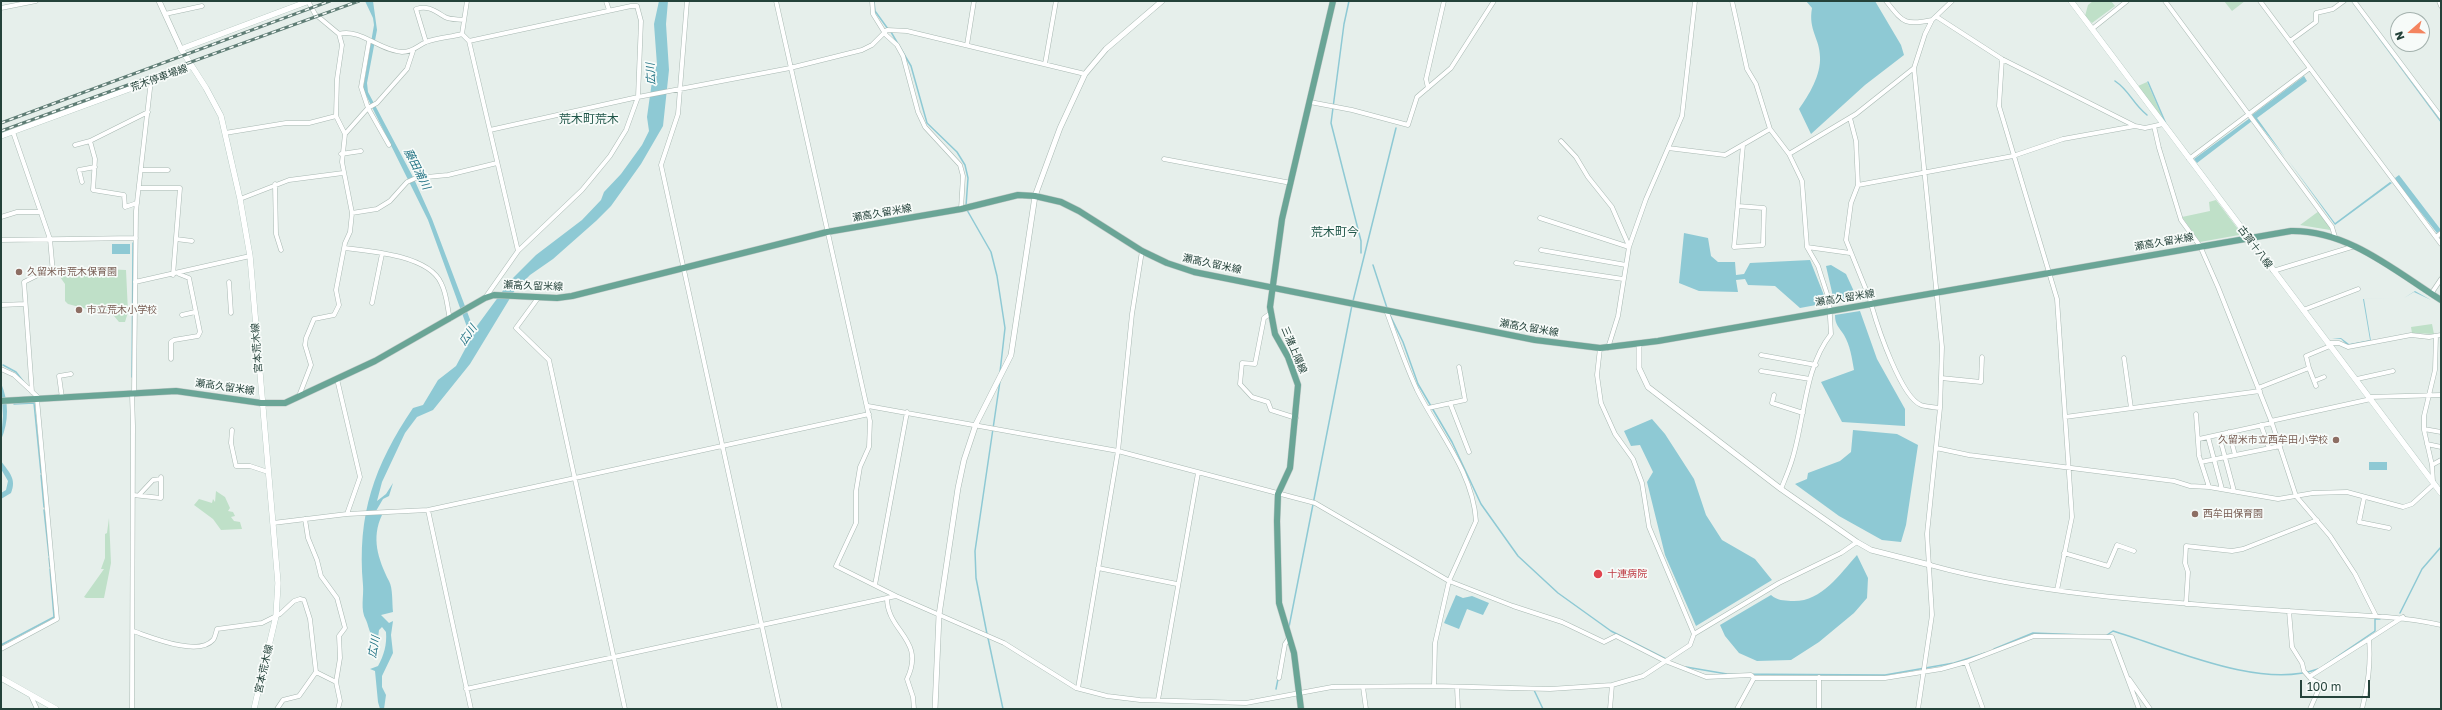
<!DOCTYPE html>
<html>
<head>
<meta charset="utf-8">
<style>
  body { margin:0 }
  #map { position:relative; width:2442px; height:710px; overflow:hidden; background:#e6efeb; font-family:"Golos Text",sans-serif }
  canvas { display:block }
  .frame { position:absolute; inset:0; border:2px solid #24423a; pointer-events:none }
  .north { position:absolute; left:2390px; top:12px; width:40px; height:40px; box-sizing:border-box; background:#f7fbf9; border:1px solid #a3b1ad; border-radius:50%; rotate:250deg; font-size:11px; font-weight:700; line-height:16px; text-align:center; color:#24423a }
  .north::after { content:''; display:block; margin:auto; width:14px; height:18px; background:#f4845f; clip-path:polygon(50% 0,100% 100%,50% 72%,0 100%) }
  .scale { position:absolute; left:2300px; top:680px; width:70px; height:18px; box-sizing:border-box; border:2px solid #24423a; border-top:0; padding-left:5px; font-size:12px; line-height:14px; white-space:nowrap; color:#24423a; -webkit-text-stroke:3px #f7fbf9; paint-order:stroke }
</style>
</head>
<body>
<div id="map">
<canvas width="2442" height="710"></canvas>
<div class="frame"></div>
<div class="north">N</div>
<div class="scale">100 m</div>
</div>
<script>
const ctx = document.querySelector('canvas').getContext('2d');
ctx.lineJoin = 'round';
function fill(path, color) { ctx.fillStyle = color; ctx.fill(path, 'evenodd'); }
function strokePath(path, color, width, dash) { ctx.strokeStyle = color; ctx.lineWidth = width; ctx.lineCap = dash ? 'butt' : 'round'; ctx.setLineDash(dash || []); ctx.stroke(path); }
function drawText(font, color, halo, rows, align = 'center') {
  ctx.font = font + ' "Golos Text","Noto Sans JP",sans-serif'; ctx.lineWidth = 3.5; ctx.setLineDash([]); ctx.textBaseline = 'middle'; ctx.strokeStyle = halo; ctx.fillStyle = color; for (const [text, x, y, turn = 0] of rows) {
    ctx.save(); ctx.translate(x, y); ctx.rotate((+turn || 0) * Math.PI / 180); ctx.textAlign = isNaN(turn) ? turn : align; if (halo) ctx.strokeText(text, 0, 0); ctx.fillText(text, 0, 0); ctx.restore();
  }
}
const green = new Path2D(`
  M2093,1H2111L2115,6L2092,23L2085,16L2088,5Z
  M2224,1H2245L2232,11Z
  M2147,82L2165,123L2138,86Z
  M2216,200L2241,233L2239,235L2200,242L2182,217L2210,211L2209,202Z
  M2319,211L2332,228L2330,230L2300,225Z
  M61,267L126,270L128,312L125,322H119L114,316L68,304L65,301V284L60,277Z
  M2432,324L2434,334L2412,333L2411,327Z
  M216,491L225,497L230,508L228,511L233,512L235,516L231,517L234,521L240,522L242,529L221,530L213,519L194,505L199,499L212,503L213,499L215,502Z
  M109,518L111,563L104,598H86L84,597L104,569H101L105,558V534L107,533Z`);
const water = new Path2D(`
  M365,1H373L377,30L367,83L368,92L414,179L432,219L474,330L510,281L536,255L582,220L601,200L604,192L621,174L642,145L649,131L647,117L653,74L657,65L654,24L659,1H668L666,24L669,70L663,126L641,164L611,206L596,221L553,259L530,275L515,290L470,364L433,410L417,417L405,433L382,482L377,501L386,494L393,483L389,496L383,499L376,511L382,515C371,538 378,559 389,581C393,588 392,603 393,612L381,615L389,623L393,621L391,635L393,653L382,676V687L386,695L384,709H380L378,702L375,671L370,669L378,666C384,655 387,645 386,632L382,627L379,630L378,638C369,637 369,626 366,620C360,610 364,596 363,585C357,514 374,466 413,408L423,405L438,380L456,366L471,338L428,220L363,89L374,25L373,18Z
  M1806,1H1875L1901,45L1904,55L1865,85L1811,134L1799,109C1809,95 1821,75 1820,57C1820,39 1808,30 1812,8Z
  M2351,1L2441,121V123Z
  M2304,76L2307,81L2257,118L2285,157L2252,115Z
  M2250,118L2252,121L2197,163L2194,159Z
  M2288,160L2335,223L2390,182L2392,183L2335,225Z
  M2399,175L2441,230L2437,233L2396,181L2395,178Z
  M1684,233L1708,238L1711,256L1718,262H1735L1736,275L1744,274L1750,263L1810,260L1827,303L1800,308L1775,286L1748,285L1745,279L1736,280L1738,292L1699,291L1679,283Z
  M112,244H130V254H112Z
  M1831,265L1846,274L1857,298L1834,301L1826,266Z
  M2415,291L2431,300L2414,292L2404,298L2364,299L2371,341L2349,345L2346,344L2341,339H2332L2341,338L2349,344L2370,340L2363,299L2404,298Z
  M1860,311L1877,359L1905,409V426L1842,422L1821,382L1854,370C1852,358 1850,345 1844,335C1839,327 1835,325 1835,315Z
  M1,383C9,402 9,421 1,440L3,416Z
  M1652,419L1665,434L1694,479L1706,515L1722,540L1755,559L1772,580L1696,626L1665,555L1647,482L1653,472L1640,445L1631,446L1624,431Z
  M1853,430L1897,434L1918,445L1906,525L1901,542L1882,540L1839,516L1795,484L1807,479L1808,473L1840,461L1851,452Z
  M1,461C9,472 17,479 11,493L1,499V493L6,490L8,481L1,469Z
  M2369,462H2387V470H2369Z
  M1857,555L1868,578L1867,598L1854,613L1819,642L1791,660L1757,661L1739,653L1725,636L1720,625L1771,595C1778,601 1783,600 1791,601C1821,603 1839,575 1857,555Z
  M1456,595L1463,598L1472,596L1489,603L1483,615L1467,609L1459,629L1444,623Z`);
const stream = new Path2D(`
  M874,1L875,11L888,29
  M1349,1L1344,24L1331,123L1361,241V253
  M891,32L911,66L927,123L957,152L965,165L968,178L966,206
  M2115,81C2130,91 2132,103 2147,115
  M2148,82L2166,124
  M967,210L991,252L997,276L1005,328L1000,372
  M1373,265L1387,308
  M1353,301L1396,128
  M1389,313L1403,342L1418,384L1452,442L1481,504L1518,556L1558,593L1611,631L1666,659
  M3,365L16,372L23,381
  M132,377L133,243
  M14,404L34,403L41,473
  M41,475L44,507
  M44,510L49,556
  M49,558L50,567
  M2400,613L2422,569L2441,547
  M1289,627L1352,305
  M987,634L976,578L975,551L1000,381
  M2107,635L2113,631C2170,648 2260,690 2318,669
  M988,638L1003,709
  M1,645L54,617L50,569
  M1994,649L2033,633L2085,635
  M2325,665L2375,631V619H2380
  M1686,667L1727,674L1885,675L1954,663L1985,653
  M1276,689L1278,679
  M1534,690L1543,709`);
const minor = new Path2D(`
  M308,1L315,14L339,34L342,45L337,79L336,116L345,134
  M606,1L609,10
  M687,1L678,114L661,165L780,709
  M776,1L870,421L869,447L860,467L856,491V523L836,566L896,596
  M872,1L873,14L886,35L897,45L903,56L918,112L925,127L960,165L963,176L961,209
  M1732,1L1747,69L1756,84L1770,129L1789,154L1802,181L1807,247L1818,266L1829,300L1831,334C1804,368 1805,419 1792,460C1789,470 1785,479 1781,489
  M1886,1C1903,22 1904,26 1932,20
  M2165,1L2332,227L2335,237
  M2260,1L2441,244
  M2354,1L2441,117
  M2439,1L2441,6
  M1,8L36,1
  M165,14L202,6
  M1937,17L2002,59L2135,126L2145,128L2163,124
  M2092,29L2127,1
  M339,34C360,28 380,51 402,52C413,52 417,46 426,42C437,38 451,37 462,34
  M462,34L469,41L518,251
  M462,34L467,1
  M369,41L361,87L368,108L389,145
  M469,41L631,6H637L641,21L638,97L626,130L610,156L582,190L518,251L485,298
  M2290,41L2316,22V13L2333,9L2344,1
  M426,42L416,9C428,5 435,11 445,17C450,20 459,19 464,20
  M967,45L974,1
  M2002,59L1999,106L2057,299L2072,517L2057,590
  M1045,64L1056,1
  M1428,88L1426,79L1444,1
  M1310,102L1352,110L1408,125L1417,97L1451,68L1494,1
  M1850,118L1856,141L1858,185L1851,203L1846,240L1871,302
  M2154,126L2159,148L2181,220L2200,246L2218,287L2272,423L2296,496L2330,536L2355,574L2376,616
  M490,130L638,97L790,68L862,50L872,45L887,30L907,31L1085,74
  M13,132L50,239L53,273L38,275L24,282L32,392
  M225,133L286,123H309L336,116
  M1561,141L1576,157L1588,177L1612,207L1629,246
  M75,145L90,141
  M1668,148L1725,155L1770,129
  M341,154L361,151
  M1789,154L1856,114L1914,68
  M1164,159L1291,183
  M2189,159L2310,68
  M141,170H168
  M82,182L79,170L95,167
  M275,184L276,234L281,250
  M1858,185L2013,156L2063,139L2135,126
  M139,188H180L173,275
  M240,199L289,180L343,173
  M137,203L125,207L124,195L93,190L95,159L90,141L148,112
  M1738,206L1764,208L1763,245L1734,247L1743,145
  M352,213L377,209L390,201L407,182L416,178L448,175L497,163
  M1,217L17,212H41
  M1540,218L1629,247
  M2436,237L2441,233
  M176,239L192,241
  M1,240L136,238
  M1807,247L1850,253
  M345,248C372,251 429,256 441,283C447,294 447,307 450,319
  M1541,250L1626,265
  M1516,263L1623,279
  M2273,271L2355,246
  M135,282L250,256
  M229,282L231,313
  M2431,294L2441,279
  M538,298L516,328L549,360L625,709
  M372,303L382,254
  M1,305L25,304
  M1872,307C1878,328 1901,397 1921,405C1926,407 1934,407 1940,408
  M1386,310C1396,337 1405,364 1417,390C1438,432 1473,472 1476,521L1449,581L1435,643L1434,686
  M2303,310L2358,289
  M1271,313L1264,318L1255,364L1242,363L1240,384L1252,397L1268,402L1271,410L1296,418
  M182,315L195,312
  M2329,343H2339L2348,347L2411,335L2429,337L2441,335
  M1600,348L1597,375L1601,403L1615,434L1633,459L1642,483L1649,527L1694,634
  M1608,348L1618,316L1629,247L1646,199L1682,116L1695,1
  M1761,355L1816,365
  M2124,358L2131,408
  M171,359V342L174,340L198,336L200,332L189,278L179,274
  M2309,368L2316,386
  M1,369L14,375L40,399
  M1761,371L1810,379
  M1941,378L1981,382L1982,357
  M337,379L360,477L347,514
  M2357,379L2393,371
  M2314,381L2324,377
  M2258,388L2309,368L2306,356L2330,346
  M134,394L136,211L151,80
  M1774,395L1772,403L1803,413
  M299,396L311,365L305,345L306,338L314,319L334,315L339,305L336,290L345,243L350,232L352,213L342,162L345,134L368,108L377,103L407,69L413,51
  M2369,397L2441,395
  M62,398L59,376L71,374
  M1450,403L1469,452
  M868,406L1118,451L1315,503L1449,581L1513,606L1562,622L1604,642L1616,636L1665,661L1706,677L1751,675L1754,678H1885L1941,669L1966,662L2034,636L2112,637L2139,709
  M1428,408L1465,400L1459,367
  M2196,414L2199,456L2209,487
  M2065,417L2260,391
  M2271,421L2371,399
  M2261,425L2269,448
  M2424,429L2441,432
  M232,430L231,443L236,466H250L268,472
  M2229,432L2235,455
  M2219,435L2234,491
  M2208,437L2222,489
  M2199,439L2272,423
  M2427,444L2441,447
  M1936,448L1969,455L2174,481L2190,486L2209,487L2278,499L2313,493L2347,492L2403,507L2412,504L2434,484
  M2201,462L2280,446
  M2432,465L2441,460
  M2433,482L2432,465L2424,430V416L2435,370L2436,336
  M133,495L161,498V477
  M139,495L153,480L161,479
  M2364,498L2359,522L2389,528
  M428,510L471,709
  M305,519L308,538L317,560L321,576L337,598L345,628L339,636L340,658L336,682L340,701L338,709
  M273,523L347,514L428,510L869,414
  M2064,553L2108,566L2117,545L2134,551
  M1930,565C2042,596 2172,603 2287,611C2339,615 2390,614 2441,625
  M1098,568L1177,584
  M875,585L907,412
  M887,598C887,632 926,639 907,679L913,697L914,709
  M2186,604L2188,572L2185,563L2186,546L2232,551L2243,549L2317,520
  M2289,611L2292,647L2302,663L2304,671L2311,679L2321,684L2310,709
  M133,631C151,637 198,657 213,640C215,638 216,632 217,629L262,623L280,614L294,601L300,599L304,600L310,619L316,672L299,696L283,700L277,709
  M1,649L57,619L37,399
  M1966,662L1983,709
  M316,672L336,682
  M2309,677L2369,639
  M1279,678L1285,644L1289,638
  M2129,679L2150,709
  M1363,687L1366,709
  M1457,687L1458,709
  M1078,688L1118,451L1132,314L1142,251
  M466,689L896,596L1004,643L1076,688L1107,696L1140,700L1246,703L1332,687L1434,686L1550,689L1612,685L1643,676L1690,645L1694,634L1779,583L1841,553L1857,542
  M31,696L37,709
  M1158,700L1198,473
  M132,709L133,426L132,394
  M1610,709L1612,685
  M1737,709L1754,678
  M1819,709V677
  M1918,709L1932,615L1927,534L1940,408L1942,347L1914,68L1925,34L1932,20L1952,1
  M2362,709C2368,684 2371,664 2369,639L2403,617`);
const tertiary = new Path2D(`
  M159,1L181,49
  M1639,345V368L1648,387L1781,489L1857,542L1871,550L1930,565
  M935,709L939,615L958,488L964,460L976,424L1011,355L1035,196L1060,128L1085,74L1106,49L1162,1`);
const secondary = new Path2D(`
  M2071,1L2441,493
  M1,136L192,66
  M1,678L56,709
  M254,709L276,616L278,583L250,256L240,199L221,116L206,88L181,49L309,1`);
const primary = new Path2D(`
  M1,401L176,391L261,403H285L375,361L485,298L494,295L557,298L572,296L827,232L961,209L1018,195L1035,196L1061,202L1079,211L1142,251L1167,263L1194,272L1535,340L1600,348L1658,341L2291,231C2348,230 2395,271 2441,300
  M1301,709L1294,653L1279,603L1277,521L1278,494L1290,468L1298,385L1288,357L1275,334L1270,307L1282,219L1333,1`);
const rail = new Path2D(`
  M1,123L330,1
  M1,131L359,1`);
const markers = [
  [19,272,4,"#8d6e63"],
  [79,310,4,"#8d6e63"],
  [2336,440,4,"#8d6e63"],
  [2195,514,4,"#8d6e63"],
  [1598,574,5,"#e0444e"]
];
const streetNames = [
  ["荒木停車場線",159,78,-20],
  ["瀬高久留米線",882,213,-10],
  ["瀬高久留米線",2164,242,-10],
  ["古賀十八線",2255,247,53],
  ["瀬高久留米線",1212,264,12],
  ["瀬高久留米線",533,286,2],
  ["瀬高久留米線",1845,298,-9],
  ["瀬高久留米線",1529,328,10],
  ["宮本荒木線",257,348,-94],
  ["三潴上陽線",1294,350,67],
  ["瀬高久留米線",225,387,8],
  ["宮本荒木線",264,669,-77]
];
const educationNames = [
  ["久留米市荒木保育園",27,272],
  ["市立荒木小学校",87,310],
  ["久留米市立西牟田小学校",2328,440,"right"],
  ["西牟田保育園",2203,514]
];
const healthNames = [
  ["十連病院",1607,574]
];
const waterNames = [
  ["広川",651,74,-93],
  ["藤田浦川",417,169,63],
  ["広川",468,335,-55],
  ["広川",374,647,-80]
];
const quarterNames = [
  ["荒木町荒木",589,119],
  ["荒木町今",1335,232]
];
fill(green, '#bfe0c8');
fill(water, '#8ec9d4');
strokePath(stream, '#8ec9d4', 1.5);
strokePath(minor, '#a8b8b2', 5);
strokePath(tertiary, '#a8b8b2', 6);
strokePath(secondary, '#a4bbb3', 6);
strokePath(primary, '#c2cac8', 7);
strokePath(minor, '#fff', 4);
strokePath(tertiary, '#fff', 5);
strokePath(secondary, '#fff', 5.5);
strokePath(primary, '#6aa596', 6);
strokePath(rail, '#5f7d75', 3);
strokePath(rail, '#f7fbf9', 1.5, [4.5]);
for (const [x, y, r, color] of markers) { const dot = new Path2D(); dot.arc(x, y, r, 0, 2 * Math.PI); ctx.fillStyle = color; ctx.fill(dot); strokePath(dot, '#f7fbf9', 1.5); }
drawText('10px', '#24423a', '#f7fbf9', streetNames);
drawText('10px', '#785e54', '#f7fbf9', educationNames, 'left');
drawText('10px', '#be3a42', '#f7fbf9', healthNames, 'left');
drawText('italic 11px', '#1c6f80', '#f7fbf9', waterNames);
drawText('12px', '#1f5548', '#f7fbf9', quarterNames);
</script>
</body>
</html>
